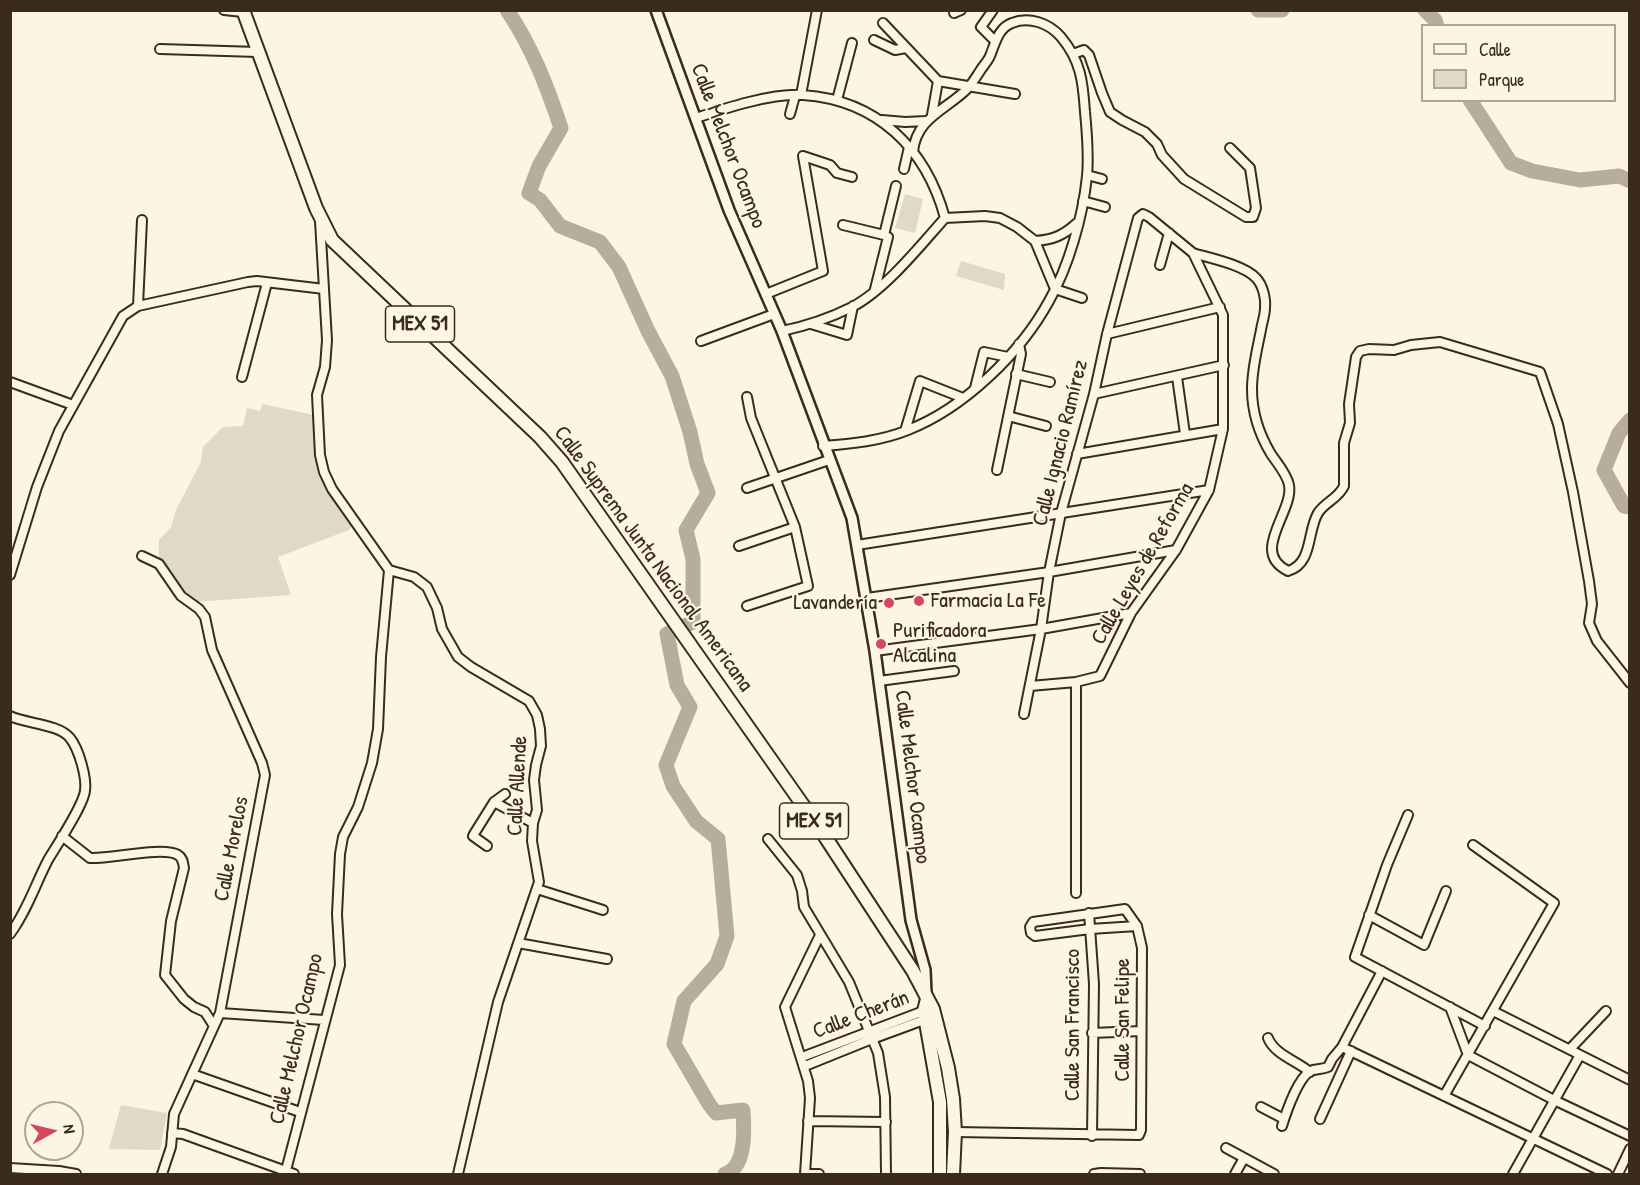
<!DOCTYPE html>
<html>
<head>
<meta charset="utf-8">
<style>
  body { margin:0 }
  #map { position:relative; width:1640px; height:1185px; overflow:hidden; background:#fcf5e5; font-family:"Patrick Hand",sans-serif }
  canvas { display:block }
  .frame { position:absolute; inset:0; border:12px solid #3b2a1e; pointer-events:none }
  .legend { position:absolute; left:1421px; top:24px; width:195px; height:78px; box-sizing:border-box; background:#fcf5e5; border:2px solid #afa495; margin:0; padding:8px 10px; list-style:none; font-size:18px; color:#3b2a1e }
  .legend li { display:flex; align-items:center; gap:12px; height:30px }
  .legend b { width:30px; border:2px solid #afa495 }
  .north { position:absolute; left:24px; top:1101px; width:60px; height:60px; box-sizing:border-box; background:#fcf5e5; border:2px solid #afa495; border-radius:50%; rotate:82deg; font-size:16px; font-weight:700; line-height:24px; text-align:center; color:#3b2a1e }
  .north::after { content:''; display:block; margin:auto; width:21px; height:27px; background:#d1495b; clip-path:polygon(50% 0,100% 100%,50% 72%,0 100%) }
</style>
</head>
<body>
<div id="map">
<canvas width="1640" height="1185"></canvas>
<div class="frame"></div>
<ul class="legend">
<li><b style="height:8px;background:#fcf5e5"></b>Calle</li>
<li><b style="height:16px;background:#e0d8c8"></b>Parque</li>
</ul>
<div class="north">N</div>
</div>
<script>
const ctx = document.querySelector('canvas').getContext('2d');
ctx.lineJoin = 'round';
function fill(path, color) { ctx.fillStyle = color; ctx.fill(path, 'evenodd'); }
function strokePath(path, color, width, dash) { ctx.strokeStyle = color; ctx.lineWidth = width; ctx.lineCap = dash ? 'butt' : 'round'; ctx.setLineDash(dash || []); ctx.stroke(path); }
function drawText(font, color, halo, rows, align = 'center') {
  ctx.font = font + ' "Patrick Hand",sans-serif'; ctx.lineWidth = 4.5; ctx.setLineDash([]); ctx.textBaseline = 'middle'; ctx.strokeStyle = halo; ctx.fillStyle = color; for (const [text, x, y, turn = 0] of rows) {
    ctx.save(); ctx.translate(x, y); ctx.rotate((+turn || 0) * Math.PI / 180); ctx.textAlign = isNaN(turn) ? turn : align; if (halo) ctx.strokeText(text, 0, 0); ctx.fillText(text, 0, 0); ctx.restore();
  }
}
const green = new Path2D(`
  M905,194L923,199L915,233L895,228Z
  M961,261L1005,274L1004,290L956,276Z
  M262,404L314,415C315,433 314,454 320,472C326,491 341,508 353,524L349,530L278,557L291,595L194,602C182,593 162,570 159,555C158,551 159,545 159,540L171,527L176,510L201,462L203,447L223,427L243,426L247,408L260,411Z
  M121,1105L167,1113L160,1150L109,1149Z`);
const river = new Path2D(`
  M507,10C532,47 547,86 561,128L539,166L529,193L540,200L560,226L600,242L619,267L648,331L672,376L690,432L697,464L708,493L686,530L693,559V622L667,634L677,685L690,707L666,765L673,786L696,821L718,839L727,936L717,964L684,1001L674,1044L709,1104L716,1113L743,1110C744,1128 747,1167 725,1174
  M1258,10H1282
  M1425,10L1435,20L1437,26
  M1470,100L1511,163L1532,171L1580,180L1619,176L1630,181
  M1630,420L1619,433L1604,470L1624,506L1630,507`);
const minor = new Path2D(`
  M224,10L243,12L244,10
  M993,10L981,27L995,41
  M954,13L961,10
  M883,23L938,81L1015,94
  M874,40L895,50L906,48
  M160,49L258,52
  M1073,54L1084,50L1089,55L1102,93L1110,112L1122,120L1145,132L1157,144L1162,155L1184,179L1246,217H1253L1256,208L1250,168L1230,148
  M801,95L817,10
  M837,100L852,43
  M790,114L795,96
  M932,115L938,81
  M696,118C726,108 772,93 803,95C877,100 926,148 945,218
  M882,120L905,122L926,121
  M904,169L909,147
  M1087,175L1102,179
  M1083,201L1105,207
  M843,225L884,235L888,237L875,289
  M884,235L896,186
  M1035,241C1053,240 1064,235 1077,223
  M1193,253C1210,258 1244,265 1256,278C1263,285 1266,299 1265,308C1265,315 1262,323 1261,330C1257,350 1252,369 1252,389C1252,411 1259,434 1271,454C1277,463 1287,474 1289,485C1294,512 1249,552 1288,571C1313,564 1307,531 1318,513C1325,502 1339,498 1344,486V443L1350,423L1349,404L1356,357L1360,351L1369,349L1394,350L1411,345L1440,342L1540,372L1558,424L1573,492L1589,581L1592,604L1589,623L1597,641L1630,683
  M1160,265L1169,233
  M1055,289L1082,298
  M766,294L823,271L803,156L830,165L837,173L852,177
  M138,306L142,220
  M811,324L847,335L853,306
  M782,331C806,326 830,318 852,307C885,290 920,246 945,218L985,216L1000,218L1017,227L1035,241L1055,289
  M1107,334L1220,307
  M701,341L774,314
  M1016,374L1050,382
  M242,377L267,283
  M1177,377L1185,434
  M10,382L73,405
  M975,388L984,352L1008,357
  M1094,394L1224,365
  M747,397L751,418L795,527L808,586L747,606
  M1008,416L1046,426
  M905,431L920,381L963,398
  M823,446C851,444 881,441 908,430C964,408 1020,354 1049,301C1069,266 1083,216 1087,176C1089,155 1087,133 1085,112C1083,82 1081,61 1061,37C1049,23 1029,16 1012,23C998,28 995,44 990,56C988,61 983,66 980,71C976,77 972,84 967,89C946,110 916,118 913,152
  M1077,454L1223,429
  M997,470L1021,354L1019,344
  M747,488L829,460
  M857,545L1209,490
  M739,546L795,527
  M142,556L159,564L181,596L199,609L205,617L212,650L262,763L265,775L220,1013L174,1114L171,1147L162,1174
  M389,570L414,577L427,587L437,608L442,629L458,657L471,667L529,701L537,715L540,729L541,746L536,765L534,780L537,810L533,823L532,841L539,882L498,1002L458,1174
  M10,575L37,487L59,431L123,316L138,306L248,282L257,281L324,289
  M867,598L1049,572L1176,550
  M875,651L1041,629L1131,613
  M879,681L954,671
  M1076,682V893
  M1024,714L1041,629L1049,572L1061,513L1094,394L1107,334L1138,218L1143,214L1149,217L1193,253L1223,315V429L1209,490L1176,550L1131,613L1100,676L1076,682L1030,686
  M10,716C27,724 59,724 70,738C79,749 87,778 85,791C83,806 57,845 48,860C35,885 27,911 10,934
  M494,802L533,823
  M1408,815L1387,865L1355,957L1485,1026
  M62,836L90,858C111,859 163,846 178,855C183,858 183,863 184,868L171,921L165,975L184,999L194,1007L205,1012L214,1026
  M768,839L797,875L802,891L804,907L849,982L878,1053L885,1097L886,1174
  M487,846L473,836L474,834L494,802L505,794
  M537,889L603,910
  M1089,913L1094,984L1092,1136
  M1369,915L1424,945L1446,891
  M518,943L607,959
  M1450,1007L1468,1055L1554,1100L1630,1136
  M1493,1011L1630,1080
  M220,1013L324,1020
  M1092,1033L1141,1031
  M1268,1038C1274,1054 1297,1061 1310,1072
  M1342,1047L1607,1174
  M1570,1049L1606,1011
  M802,1057L926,1010
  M805,1066L872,1039L929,1018
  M192,1074L300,1112
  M1444,1096L1554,903L1473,845
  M1261,1107L1284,1119
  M1320,1119L1351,1051
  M808,1121L886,1122
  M1282,1126C1286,1113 1299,1074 1313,1070C1318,1069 1323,1069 1328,1067L1332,1059L1342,1047L1382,971
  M955,1132L1139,1135L1141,1130L1142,948L1137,926L1125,909L1033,922L1030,927L1031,933L1035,936L1090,929L1137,926
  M172,1133L183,1134L294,1174
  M1226,1148L1274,1174
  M10,1168L59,1171L76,1174
  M285,1174L340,965L337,914L340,854L343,837L358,807L372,763L378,729L381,657L389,570L332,489L324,472L320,455L317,395L325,367L327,340L320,221
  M805,1174L810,1098L808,1081L785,1007L820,935
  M805,1174H819
  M1094,1174L1101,1173L1140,1174
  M1235,1174L1244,1158
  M1513,1174L1580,1055
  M1618,1174L1630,1149`);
const tertiary = new Path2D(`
  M656,10L729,210L782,331L852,518L875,651L911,920L925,970L926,993`);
const primary = new Path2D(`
  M243,10L316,208L332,240L540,437L562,462L826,838L913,971L933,1009L948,1068L953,1099L955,1132L953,1174
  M927,999L924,1011L940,1102V1174`);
const markers = [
  [919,601,6,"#d1495b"],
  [889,603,6,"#d1495b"],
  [881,644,6,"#d1495b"]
];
const shields = [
  [420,324,69],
  [814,821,69]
];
const shieldNames = [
  ["MEX 51",420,324],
  ["MEX 51",814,821]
];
const streetNames = [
  ["Calle Melchor Ocampo",728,146,69],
  ["Calle Ignacio Ramírez",1061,443,-76],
  ["Calle Suprema Junta Nacional Americana",653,559,54],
  ["Calle Leyes de Reforma",1143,564,-60],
  ["Calle Melchor Ocampo",912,777,83],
  ["Calle Allende",518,786,-87],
  ["Calle Morelos",232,849,-79],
  ["Calle Cherán",861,1015,-21],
  ["Calle San Felipe",1123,1020,-90],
  ["Calle San Francisco",1073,1025,-90],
  ["Calle Melchor Ocampo",297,1039,-77]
];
const poiNames = [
  ["Farmacia La Fe",931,601],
  ["Lavandería",877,603,"right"],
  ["Purificadora",893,631],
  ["Alcalina",893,656]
];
fill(green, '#e0d8c8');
strokePath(river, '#b7ad9e', 15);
strokePath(minor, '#3b2a1e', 12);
strokePath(tertiary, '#3b2a1e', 14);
strokePath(primary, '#3b2a1e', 16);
strokePath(minor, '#fcf5e5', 8);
strokePath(tertiary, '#fcf5e5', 9);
strokePath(primary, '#fcf5e5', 12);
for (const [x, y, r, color] of markers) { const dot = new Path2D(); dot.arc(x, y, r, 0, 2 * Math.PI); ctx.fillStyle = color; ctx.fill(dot); strokePath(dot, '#fcf5e5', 2); }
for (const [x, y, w] of shields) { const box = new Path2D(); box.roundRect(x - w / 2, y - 18, w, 36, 4.5); ctx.fillStyle = '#fcf5e5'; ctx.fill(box); strokePath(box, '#3b2a1e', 1.5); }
drawText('bold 21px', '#3b2a1e', null, shieldNames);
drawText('22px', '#3b2a1e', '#fcf5e5', streetNames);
drawText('22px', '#3b2a1e', '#fcf5e5', poiNames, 'left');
</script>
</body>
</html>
